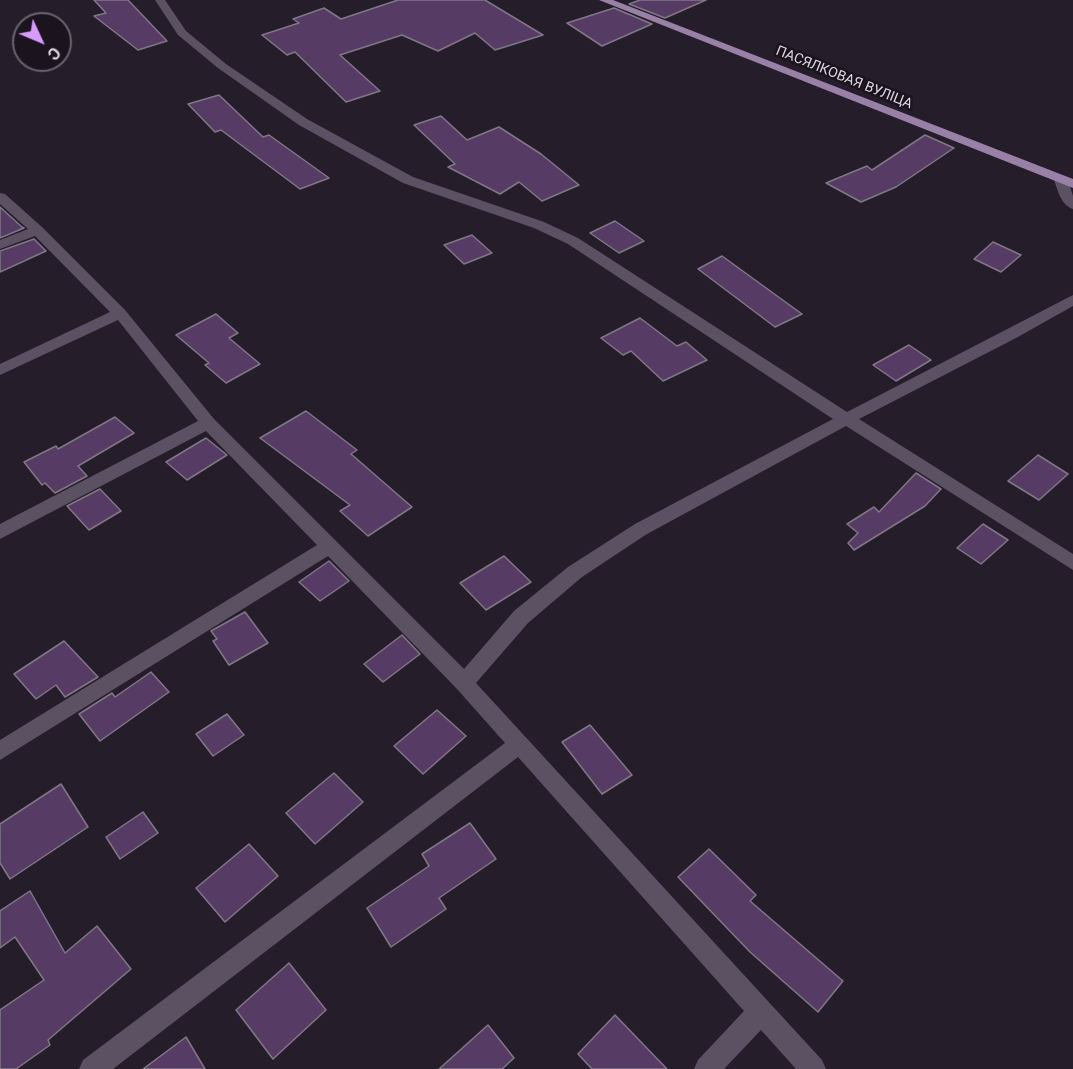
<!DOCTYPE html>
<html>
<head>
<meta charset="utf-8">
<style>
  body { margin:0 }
  #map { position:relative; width:1073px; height:1069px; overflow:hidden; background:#251d29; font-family:Roboto,sans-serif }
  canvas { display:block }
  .north { position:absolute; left:12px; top:12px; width:60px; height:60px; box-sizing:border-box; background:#1b141f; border:2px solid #69636d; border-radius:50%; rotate:134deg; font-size:16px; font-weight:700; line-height:24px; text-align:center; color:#ded9e1 }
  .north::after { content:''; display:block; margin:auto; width:21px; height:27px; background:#d79bf9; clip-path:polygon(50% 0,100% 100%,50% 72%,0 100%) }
</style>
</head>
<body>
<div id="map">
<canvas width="1073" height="1069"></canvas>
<div class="north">С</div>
</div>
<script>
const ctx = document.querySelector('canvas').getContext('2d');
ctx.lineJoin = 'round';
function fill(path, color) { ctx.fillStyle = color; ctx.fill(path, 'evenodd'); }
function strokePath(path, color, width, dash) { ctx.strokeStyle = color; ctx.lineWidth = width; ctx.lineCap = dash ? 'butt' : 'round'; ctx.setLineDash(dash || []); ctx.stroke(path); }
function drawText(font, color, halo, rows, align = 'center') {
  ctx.font = font + ' Roboto,sans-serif'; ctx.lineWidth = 5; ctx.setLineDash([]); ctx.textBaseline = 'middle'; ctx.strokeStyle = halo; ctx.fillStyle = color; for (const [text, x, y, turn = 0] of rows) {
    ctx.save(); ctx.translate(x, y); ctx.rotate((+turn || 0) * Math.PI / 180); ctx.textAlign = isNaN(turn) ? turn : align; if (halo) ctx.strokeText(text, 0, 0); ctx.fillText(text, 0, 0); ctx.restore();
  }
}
const building = new Path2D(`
  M94,0H128L167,41L138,50L94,16L106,13Z
  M398,0H485L543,35L495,50L475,33L438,51L402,35L340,55L380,91L346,102L295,52L287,55L262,35L299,23L293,19L324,8L341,19Z
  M640,0H706L665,18L629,4Z
  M614,8L652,24L602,46L567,23Z
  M219,95L263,137L269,135L329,178L300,189L221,130L215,132L188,104Z
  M441,116L467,140L499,127L541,154L579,185L542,201L519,182L500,194L448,167L455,164L414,125Z
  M925,135L954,148L896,187L861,202L826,183L867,166L872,170Z
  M0,207L22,227L24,228L0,238Z
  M615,221L644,241L619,253L590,233Z
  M472,235L492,253L464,264L444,245Z
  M34,239L46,251L0,272V251Z
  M993,242L1021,255L1001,272L974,259Z
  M722,256L802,314L775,327L698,269Z
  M216,314L238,333L229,338L260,364L226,383L205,365L209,363L176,335Z
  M640,318L677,346L686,342L707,360L663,381L631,351L623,355L601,338Z
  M909,345L931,360L896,381L873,365Z
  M306,411L357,450L351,454L412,507L368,536L340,511L350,505L260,438Z
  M115,417L134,433L78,466L87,476L55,493L45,483L42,485L24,462L56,446L58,449Z
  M206,438L227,455L187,480L166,462Z
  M1038,455L1068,474L1039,500L1008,481Z
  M916,473L941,489L925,506L854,550L848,543L858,533L847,524L874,507L879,512Z
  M100,489L121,511L89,530L67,506Z
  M983,524L1008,540L981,564L957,548Z
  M504,556L531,582L486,610L460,583Z
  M329,561L349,581L320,601L299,582Z
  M245,612L268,643L229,665L213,641L217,639L211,631Z
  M402,635L420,654L383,682L364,664Z
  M64,641L98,677L65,697L56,685L36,699L14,674Z
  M151,672L169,692L100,741L79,714L112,693L115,697Z
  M437,710L466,736L423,774L394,746Z
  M227,714L244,735L213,756L196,734Z
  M590,725L632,775L602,794L562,742Z
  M334,773L363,802L315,844L286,813Z
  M61,784L88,827L10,879L0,863V824Z
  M143,812L158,833L120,859L106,837Z
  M470,823L496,859L439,898L446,909L391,947L367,908L429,866L422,854Z
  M249,844L278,876L225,922L196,888Z
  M709,849L756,895L750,901L843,981L818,1012L750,952L678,877Z
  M30,891L65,953L97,926L131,969L48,1040L50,1045L16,1069H0V1010L44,980L15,937L0,948V911Z
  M289,963L326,1010L273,1059L236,1010Z
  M615,1015L667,1069H592L578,1054Z
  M488,1025L514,1058L502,1069H439Z
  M186,1037L205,1069H143Z`);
const minor = new Path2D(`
  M155,0H165L186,31L226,64L307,119L413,177L544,222L578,238L847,412L1073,295V306L1016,338L859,419L1073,554V570L846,426L647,534L582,577L528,623L476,683L822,1060L826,1069H796L761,1030L724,1069H694L698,1060L744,1011L518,757L113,1069H79L83,1060L505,743L457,689L328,556L0,760V740L317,545L206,431L0,539V524L198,421L118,320L0,375V364L110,312L35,236L0,249V240L28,229L0,204V193L5,194L42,227L125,310L214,419L464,669L514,611L568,567L635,524L833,419L568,244L534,228L403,183L299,125L218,68L178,35Z
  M1061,176L1068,180L1073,196V209C1061,205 1058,191 1054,180Z`);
const major = new Path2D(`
  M599,0H613L1073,179V188Z`);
const farStreetnames = [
  ["ПАСЯЛКОВАЯ ВУЛІЦА",844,78,22]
];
fill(building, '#563c65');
strokePath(building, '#807785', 1.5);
fill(minor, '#5c5163');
fill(major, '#9880a7');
drawText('14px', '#ded9e1', '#1b141f', farStreetnames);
</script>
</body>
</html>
